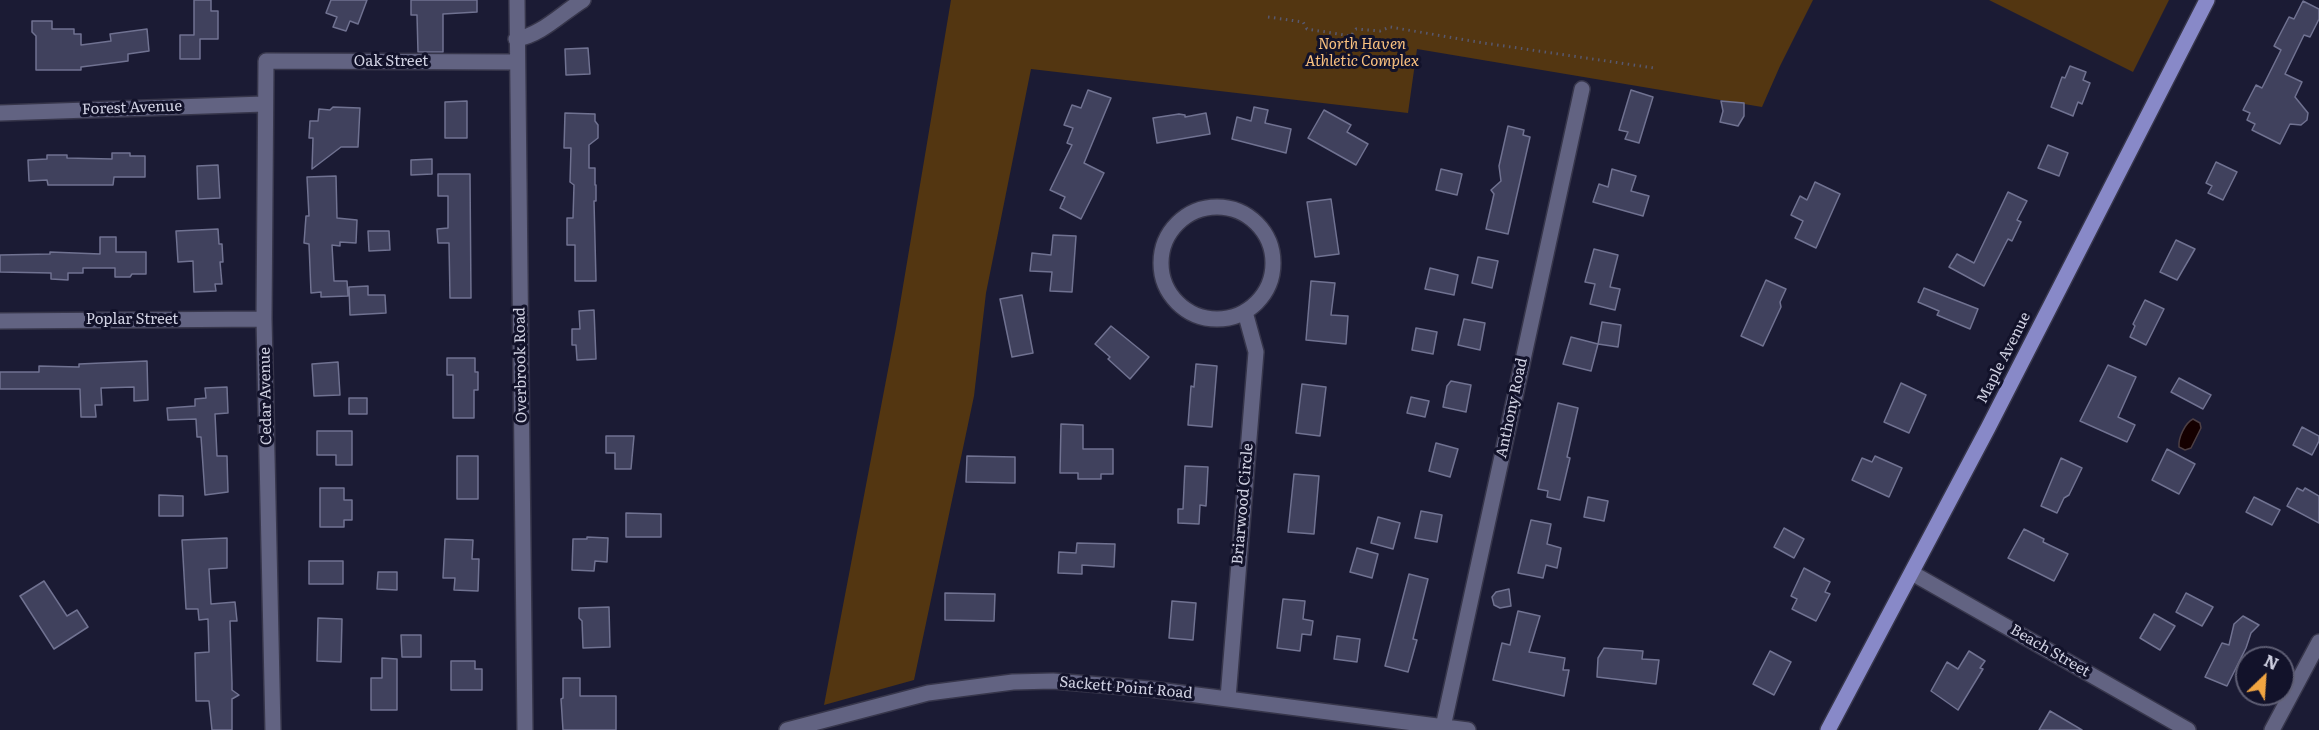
<!DOCTYPE html>
<html>
<head>
<meta charset="utf-8">
<style>
  body { margin:0 }
  #map { position:relative; width:2319px; height:730px; overflow:hidden; background:#1b1b34; font-family:Literata,serif }
  canvas { display:block }
  .north { position:absolute; left:2235px; top:646px; width:60px; height:60px; box-sizing:border-box; background:#12122a; border:2px solid #5e5e74; border-radius:50%; rotate:25deg; font-size:16px; font-weight:700; line-height:24px; text-align:center; color:#d0d1e2 }
  .north::after { content:''; display:block; margin:auto; width:21px; height:27px; background:#f2a541; clip-path:polygon(50% 0,100% 100%,50% 72%,0 100%) }
</style>
</head>
<body>
<div id="map">
<canvas width="2319" height="730"></canvas>
<div class="north">N</div>
</div>
<script>
const ctx = document.querySelector('canvas').getContext('2d');
ctx.lineJoin = 'round';
function fill(path, color) { ctx.fillStyle = color; ctx.fill(path, 'evenodd'); }
function strokePath(path, color, width, dash) { ctx.strokeStyle = color; ctx.lineWidth = width; ctx.lineCap = dash ? 'butt' : 'round'; ctx.setLineDash(dash || []); ctx.stroke(path); }
function drawText(font, color, halo, rows, align = 'center') {
  ctx.font = font + ' Literata,serif'; ctx.lineWidth = 6; ctx.setLineDash([]); ctx.textBaseline = 'middle'; ctx.strokeStyle = halo; ctx.fillStyle = color; for (const [text, x, y, turn = 0] of rows) {
    ctx.save(); ctx.translate(x, y); ctx.rotate((+turn || 0) * Math.PI / 180); ctx.textAlign = isNaN(turn) ? turn : align; if (halo) ctx.strokeText(text, 0, 0); ctx.fillText(text, 0, 0); ctx.restore();
  }
}
const green = new Path2D(`
  M951,0H1813L1780,66L1762,107L1417,49L1408,113L1031,69L986,293L974,396L914,680L824,705L896,328Z
  M1989,0H2169L2133,72Z`);
const water = new Path2D(`
  M2193,419L2200,423L2201,428L2191,448L2185,450L2179,447C2178,438 2185,423 2193,419Z`);
const building = new Path2D(`
  M194,0H211V11H218V39H200V59H180V35H194Z
  M331,0H367L358,24L350,21L346,31L333,27L337,17L326,13Z
  M411,0H477V12L443,14V52H418L417,15H411Z
  M2303,1L2319,9V19L2310,37L2304,35L2285,74L2302,82L2295,97L2308,113L2307,120L2301,125L2290,124L2280,144L2252,130L2255,124L2247,120L2250,113L2243,110L2256,85L2262,88L2281,50L2274,46L2289,17L2294,19Z
  M32,21H52V29H74V34H81V45L111,41L110,34L147,29L149,51L128,54V61L81,67V70H36V36L32,32Z
  M588,48L590,74L566,75L565,49Z
  M2070,66L2086,72L2083,80L2090,83L2082,104L2078,102L2073,116L2051,107L2062,77L2065,78Z
  M1088,90L1111,98L1084,163L1104,173L1081,219L1060,208L1065,197L1050,190L1072,145L1067,143L1073,128L1064,125L1072,105L1081,108Z
  M1631,90L1653,97L1639,143L1625,139L1628,132L1619,130Z
  M467,101V138H445V102Z
  M1721,101L1744,103V116L1738,126L1720,122L1723,111Z
  M333,107L360,108L358,147H341L312,169L313,138H309L310,121H318L319,109L330,110Z
  M1254,107L1268,110L1265,123L1291,129L1286,153L1232,139L1237,117L1251,121Z
  M1324,110L1351,125L1347,132L1368,144L1356,165L1308,138Z
  M565,113L595,114V121L598,125V138L589,145V168H595V185H596V201H594L596,281H575V245H567V218H573L574,185L570,182L571,148H564Z
  M1206,113L1210,134L1157,143L1153,118L1179,114L1185,115V117Z
  M1508,126L1524,130L1523,135L1530,137L1508,234L1486,229L1494,194L1491,190L1501,181L1499,166Z
  M2048,145L2068,153L2059,176L2038,168Z
  M112,153H130V156H145V177H114L113,185H48L47,180L29,181L28,160L47,159V155H67V158L112,159Z
  M432,159V174L411,175V160Z
  M2216,162L2237,172L2223,200L2208,193L2212,186L2206,183Z
  M218,165L220,198L198,199L197,166Z
  M1441,169L1462,174L1457,195L1436,190Z
  M1612,169L1636,176L1631,191L1649,196L1643,216L1593,202L1599,184L1608,187Z
  M438,174H470L471,298H450L449,243H438L437,229L448,228V196H438Z
  M336,176L337,218L357,220L356,243L340,242V246L332,245L334,281H347L348,296L321,297V292L311,293L309,244L304,243L306,216H309L307,177Z
  M1815,182L1840,194L1816,248L1795,238L1803,221L1791,215L1800,196L1807,200Z
  M2008,192L2027,201L2017,220L2021,222L2012,241L2008,239L1984,286L1949,267L1957,254L1974,263Z
  M1331,199L1339,254L1315,257L1307,202Z
  M218,229L219,244H222L223,262H220L222,284H215L216,291L194,292L193,261L178,262L176,231Z
  M368,231H389L390,250L369,251Z
  M1053,235L1076,236L1072,292L1050,291L1052,272L1030,271L1032,253L1051,255Z
  M100,237H116V252H146V274H132L130,277H115V268H83V273H68V280L51,279V273L0,272V255L50,254V252L100,254Z
  M2176,240L2195,249L2177,280L2160,272Z
  M1594,249L1618,255L1610,287L1620,289L1615,310L1590,304L1595,284L1585,282Z
  M1478,257L1498,261L1492,288L1472,283Z
  M1430,268L1458,275L1454,295L1425,289Z
  M1766,280L1786,289L1780,302L1781,307L1763,346L1741,336Z
  M1311,281L1335,283L1331,315L1348,316L1346,344L1306,340Z
  M368,286V295H385L386,313L350,315L349,287Z
  M1924,288L1978,309L1970,329L1937,315L1939,311L1918,302Z
  M1022,295L1033,353L1012,357L1000,299Z
  M2145,300L2164,309L2146,345L2130,337L2135,326L2133,324Z
  M594,310L596,359L577,360L576,345H572V329H580L579,311Z
  M1464,319L1485,323L1480,350L1458,345Z
  M1602,322L1621,325L1618,347L1598,344Z
  M1111,326L1149,357L1130,379L1108,359L1110,357L1095,344Z
  M1416,328L1437,332L1433,354L1412,350Z
  M1571,337L1598,344L1591,371L1563,364Z
  M447,358H475V372H478V390H474V418H453V375H447Z
  M147,361L148,400L134,401V387L101,388L102,405H95L96,417H81L80,389H0V372H39V366L79,367V364Z
  M338,362L340,395L314,396L312,364Z
  M1196,364L1217,366L1212,427L1188,425L1191,386L1194,387Z
  M2108,365L2136,377L2118,417L2135,425L2127,442L2080,421Z
  M2179,378L2211,395L2203,409L2171,392Z
  M1451,381L1471,385L1466,412L1443,407L1447,386Z
  M1901,383L1926,395L1909,433L1884,422Z
  M1302,384L1326,387L1320,436L1296,433Z
  M227,387L228,413L215,414L217,456H227L228,492L205,495L201,437H197L196,419L168,420L167,408L195,406V399L206,398L205,388Z
  M1411,397L1429,401L1425,417L1407,413Z
  M349,398H367V414H349Z
  M1558,403L1578,408L1567,457L1570,458L1560,500L1547,497L1548,491L1538,489Z
  M1061,424L1083,425V449H1113V474H1101V479H1078V473H1060Z
  M2302,427L2319,436V441L2312,455L2293,445Z
  M317,431H352V465H336V455H317Z
  M606,436H634L631,469H615V453H606Z
  M1436,443L1458,449L1450,477L1429,471Z
  M2167,449L2195,464L2179,494L2152,480Z
  M457,456H478V499H457Z
  M967,456L1015,457V483L966,482Z
  M1875,456L1902,468L1889,497L1852,480L1862,458L1872,462Z
  M2061,458L2082,468L2069,495L2064,498L2057,513L2041,506Z
  M1185,466L1208,467L1206,506L1200,505L1199,524L1178,523V509H1183Z
  M1294,474L1319,476L1314,534L1288,532Z
  M320,488H344V500H352V520H344V527H320Z
  M2297,488L2303,491L2305,488L2319,496V523L2287,506Z
  M159,495L183,496V516H159Z
  M1588,497L1608,501L1604,521L1584,517Z
  M2254,497L2280,510L2272,525L2246,512Z
  M1421,511L1442,515L1437,542L1415,538Z
  M626,513L661,514V537H626Z
  M1378,517L1400,523L1393,549L1371,543Z
  M1531,520L1551,524L1547,544L1561,548L1557,568L1546,565L1543,578L1518,573Z
  M1784,528L1804,539L1794,558L1774,547Z
  M2024,529L2044,539L2043,542L2068,554L2054,581L2008,558Z
  M587,537L608,538L607,562L595,561L594,571L572,570L573,539H587Z
  M227,538V568L209,569L211,604L235,602L237,621H230L232,683V690L239,695L232,699V730H212L209,701H196L195,653L209,652L208,619L199,620L198,609H186L182,540Z
  M445,539L473,540L472,559H479L478,591L454,590L455,578H443Z
  M1077,543L1115,544L1114,567L1082,565V574L1058,573L1059,552L1076,553Z
  M1357,548L1378,554L1372,578L1350,572Z
  M309,561H343V584H309Z
  M1804,568L1830,582L1825,592L1830,594L1816,621L1792,609L1797,599L1791,596Z
  M378,572H397V590L377,589Z
  M1409,574L1428,579L1413,639L1417,640L1408,672L1385,666Z
  M44,581L67,616L77,610L88,627L54,649L20,596Z
  M1509,589L1511,606L1500,608L1494,605L1492,597L1496,592Z
  M945,593L995,594L994,621L945,620Z
  M2186,593L2213,607L2202,626L2176,612Z
  M1283,599L1305,601L1303,619L1313,621L1311,635L1302,634L1300,651L1277,648Z
  M1172,601L1196,603L1193,640L1169,638Z
  M609,607L610,647L583,648L582,621L579,618V608Z
  M1518,611L1540,616L1529,652L1565,658L1563,670H1569L1564,696L1493,680L1502,643L1510,645Z
  M2154,614L2175,626L2160,650L2140,638Z
  M2243,616L2259,625L2251,633L2246,648L2227,686L2205,677L2222,643L2229,645L2234,624Z
  M318,618L342,619L341,662L317,661Z
  M401,635H421V657H402Z
  M1337,636L1360,639L1357,662L1334,659Z
  M1604,648L1643,651L1642,659L1659,660L1656,684L1597,677L1598,658Z
  M1770,651L1791,662L1774,695L1753,684Z
  M1969,651L1985,661L1980,668L1983,669L1958,710L1931,691L1947,662L1958,669Z
  M382,658L397,659V710H371V678H382Z
  M451,661H475V669H482V690H451Z
  M563,678H580V696H616V730H563L561,699L563,698Z
  M2050,711L2082,730H2039Z`);
const path = new Path2D(`
  M1268,17L1303,22L1307,29L1351,36L1356,29L1380,31L1390,27L1484,43L1654,68`);
const minor = new Path2D(`
  M517,0L525,730
  M516,39C540,36 562,13 583,0
  M0,113L264,104
  M1161 263a56 56 0 1 1 112 0a56 56 0 1 1-112 0Z
  M0,321L264,319
  M1912,573L2188,730
  M1228,698L1256,352L1245,312
  M1443,727L1582,89
  M273,730L264,319L266,61L516,62
  M787,730L928,693L1013,682L1053,681L1150,689L1468,730
  M2272,730L2319,642`);
const major = new Path2D(`
  M1828,730L1988,428L2207,0`);
const parkNames = [
  ["North Haven",1362,45],
  ["Athletic Complex",1362,62]
];
const streetNames = [
  ["Oak Street",391,62],
  ["Forest Avenue",132,108,-2],
  ["Poplar Street",132,320],
  ["Maple Avenue",2004,358,-63],
  ["Overbrook Road",521,365,-91],
  ["Cedar Avenue",266,396,-91],
  ["Anthony Road",1512,408,-78],
  ["Briarwood Circle",1243,504,-85],
  ["Beach Street",2050,651,30],
  ["Sackett Point Road",1126,688,5]
];
fill(green, '#533611');
fill(water, '#150000');
strokePath(water, '#4d3f44', 1.5);
fill(building, '#40415d');
strokePath(building, '#707291', 1.5);
strokePath(minor, '#37364b', 18);
strokePath(major, '#37364b', 18);
strokePath(path, '#58586e', 3, [1.5, 4.5]);
strokePath(minor, '#626382', 15);
strokePath(major, '#8889c8', 15);
drawText('italic 15px', '#fac17f', '#12122a', parkNames);
drawText('15px', '#d0d1e2', '#12122a', streetNames);
</script>
</body>
</html>
